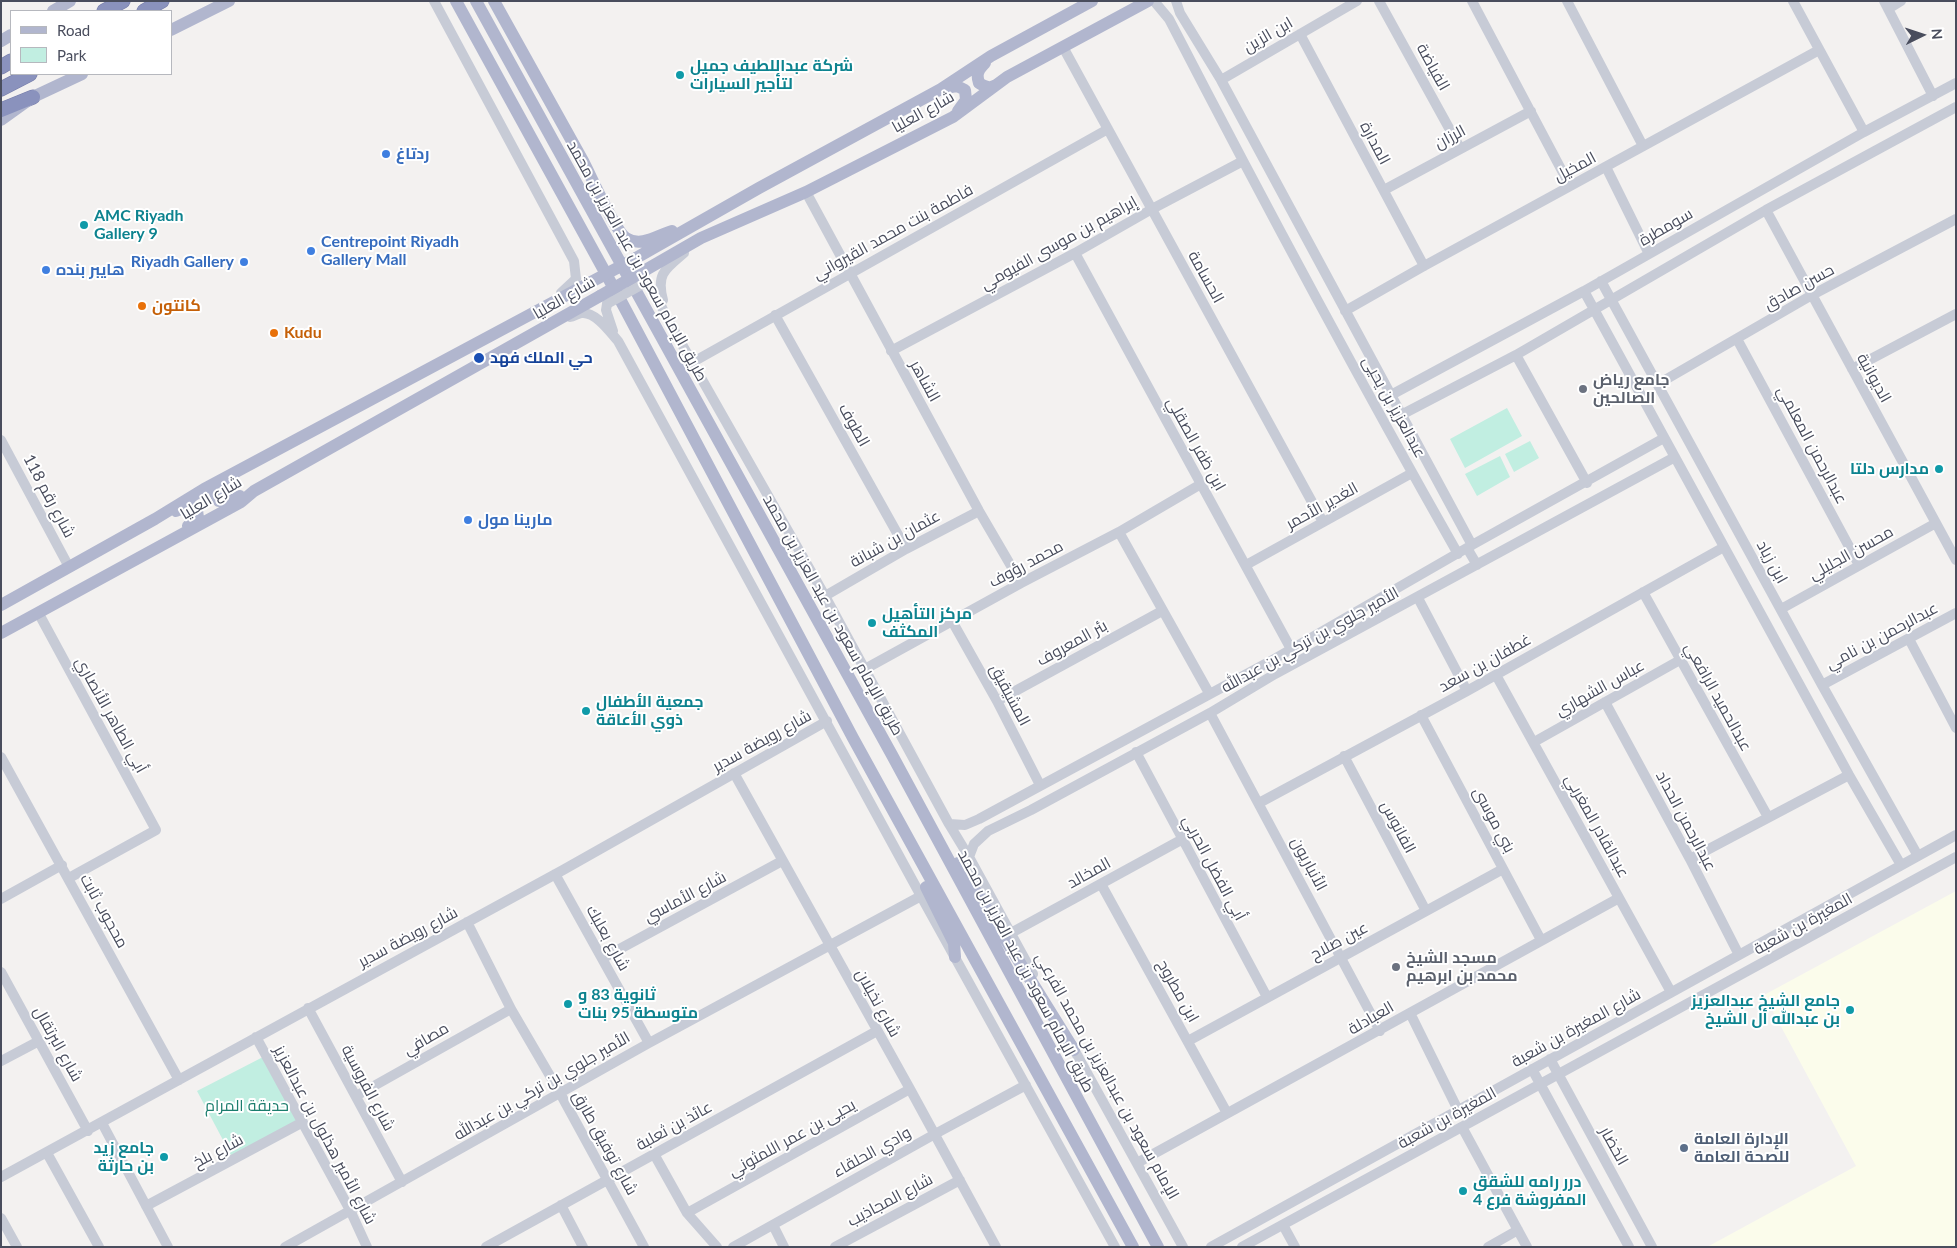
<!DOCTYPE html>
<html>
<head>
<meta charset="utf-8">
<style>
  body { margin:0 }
  #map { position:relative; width:1957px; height:1248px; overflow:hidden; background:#f3f1f0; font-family:Lato,sans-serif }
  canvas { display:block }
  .frame { position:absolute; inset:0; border:2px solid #494d5d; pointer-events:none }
  .legend { position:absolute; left:10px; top:10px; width:162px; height:65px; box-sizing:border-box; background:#fff; border:1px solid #b6b8be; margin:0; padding:6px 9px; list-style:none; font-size:15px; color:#494d5d }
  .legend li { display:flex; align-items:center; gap:10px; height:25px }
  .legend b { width:25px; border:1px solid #b6b8be }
  .north { position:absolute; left:1897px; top:10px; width:50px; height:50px; -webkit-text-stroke:4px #fff; paint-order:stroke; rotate:86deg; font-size:14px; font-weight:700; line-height:20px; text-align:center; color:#494d5d }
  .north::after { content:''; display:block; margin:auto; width:18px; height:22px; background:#494d5d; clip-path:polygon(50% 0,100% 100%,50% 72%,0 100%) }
</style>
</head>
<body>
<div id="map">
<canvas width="1957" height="1248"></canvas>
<div class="frame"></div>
<ul class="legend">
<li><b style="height:6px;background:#b1b6ce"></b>Road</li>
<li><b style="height:14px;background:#c1eee1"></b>Park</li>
</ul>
<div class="north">N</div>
</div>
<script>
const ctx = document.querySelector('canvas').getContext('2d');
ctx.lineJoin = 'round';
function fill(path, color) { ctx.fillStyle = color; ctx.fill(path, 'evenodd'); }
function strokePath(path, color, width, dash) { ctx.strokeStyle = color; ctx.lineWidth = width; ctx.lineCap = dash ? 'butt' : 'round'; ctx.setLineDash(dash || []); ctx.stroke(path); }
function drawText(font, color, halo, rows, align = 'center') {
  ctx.font = font + ' Lato,Cairo,sans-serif'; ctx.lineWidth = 4; ctx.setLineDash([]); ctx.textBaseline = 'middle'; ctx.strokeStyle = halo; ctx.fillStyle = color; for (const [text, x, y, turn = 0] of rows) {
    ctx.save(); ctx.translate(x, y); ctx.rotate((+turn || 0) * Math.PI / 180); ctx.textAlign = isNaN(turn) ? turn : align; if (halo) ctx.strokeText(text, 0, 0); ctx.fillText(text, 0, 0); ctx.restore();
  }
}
const commercial = new Path2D(`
  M1956,891V1247H1707L1856,1166L1764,995Z`);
const green = new Path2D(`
  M1507,408L1522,436L1465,468L1450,439Z
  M1530,441L1539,458L1514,472L1505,454Z
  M1500,456L1510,477L1477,496L1465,474Z
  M263,1057L298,1120L232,1157L197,1091Z`);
const minor = new Path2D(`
  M434,1L574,261L576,279L561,293
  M1154,1L1169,19C1262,199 1358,378 1458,554
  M1176,1L1180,13L1221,80L1472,545
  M1379,1L1460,148
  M1472,1L1570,186
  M1567,1L1643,146
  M1793,1L1864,132
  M1884,1L1933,96
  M1888,9L1901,1
  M1300,34L1424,266
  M1063,47L1323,522
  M1221,80L1357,1
  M1606,167L1649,254
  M1384,190L1531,111
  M806,192L979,511L1021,583
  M1766,210L1956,560
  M1075,253L1291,649
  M1601,281L1822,685L1918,856
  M643,284C656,286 661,308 667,318L825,596L949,824L969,857L1033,974
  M1584,291L1849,775L1901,865
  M663,300C656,274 665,269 684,253
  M607,304L606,310L613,331
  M1345,311L1424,266L1819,50
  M775,315L906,549
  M570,317C574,316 579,313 582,313C596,312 610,332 618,341L921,896L1115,1247
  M1737,339L1859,565
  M891,351L1075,253L1152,209L1243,161
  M1516,355L1587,483
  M693,362L1108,129
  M1852,369L1956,314
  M1658,384L1812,295L1956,219
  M1391,395L1584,291L1864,132L1956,83
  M1401,415L1516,355L1766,210L1956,107
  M1,440L69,567
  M1119,532L1209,693
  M1467,548L1477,565
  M1246,565L1412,473
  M1643,592L1768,817
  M825,596L906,549L979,511
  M1418,598L1467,691
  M1781,609L1936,523
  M39,614L156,830L69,878
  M952,621L997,701L1040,785
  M1909,639L1956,728
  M865,669L1021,583L1119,532L1201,484
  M1496,675L1671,992
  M1822,685L1956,613
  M997,701L1162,611
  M1605,702L1690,859L1739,955
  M1210,713L1380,1031
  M1421,715L1541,940
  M1534,742L1680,660
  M1136,752L1267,997
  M1344,756L1426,911
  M1,757L179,1080
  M734,773L910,1089L996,1247
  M1259,803L1467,691L1724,547
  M949,824L965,825L979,819L1269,662L1472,545L1664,438
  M969,857L974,844L988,831L1031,810L1210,713L1275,674L1675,457
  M1690,859L1849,775
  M555,874L649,1043
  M1101,884L1227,1113
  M1,899L62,865
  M467,922L511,1009L560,1093L644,1247
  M1011,933L1181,840
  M603,958L782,861
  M1,972L88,1131
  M308,1008L402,1182
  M1410,1013L1458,1110
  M256,1037L350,1210L367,1247
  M1188,1041L1503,869
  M1071,1044L1183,1247
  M1550,1059L1652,1247
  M1,1061L39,1041
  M1532,1069L1629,1247
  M356,1096L511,1009
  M102,1123L168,1247
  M1462,1127L1527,1247
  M47,1153L99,1247
  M654,1154L687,1213L717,1247
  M1137,1163L1619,898
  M1,1177L563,870L827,721
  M561,1205L583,1247
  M146,1206L303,1122
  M687,1213L910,1089
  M1,1218L17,1247
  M773,1225L784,1247
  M1283,1225L1295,1247
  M285,1247L649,1043L921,896
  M486,1247L877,1031
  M733,1247L935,1134L1026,1085
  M835,1247L960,1180
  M1211,1247L1956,835
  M1242,1247L1956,857
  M1488,1247L1518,1230`);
const major = new Path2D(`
  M456,1L622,303L853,738L1133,1247
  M476,1L892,755L1158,1247
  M494,1C524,55 554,108 583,161C591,176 615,231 626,238C641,248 658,235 672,231
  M53,11L70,1
  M171,30L229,1
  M1,41L11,35
  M985,63C978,70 976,74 979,83C985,87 990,89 996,85
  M945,88L957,86L965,90L966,100L958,111
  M1,120L33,97L82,74
  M636,258L759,188L941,89L991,56L1092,1
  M642,272L701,238L806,192L953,117L1007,77L1148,1
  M224,483L216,488L215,493L219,501H225L240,496
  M176,511C184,508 191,503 197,510L198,518L188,526
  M1,605L155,519L204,489L591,282
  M1,633L241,502L254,491L600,296
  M958,863L1074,1050
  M926,887L954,943L955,957`);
const highway = new Path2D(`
  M104,11L123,1
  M144,11L162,1
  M1,67L11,61
  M1,89L30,74
  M1,110L33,97`);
const minorBridge = new Path2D(`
  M607,304L643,284`);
const majorBridge = new Path2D(`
  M591,282L636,258
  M600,296L642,272`);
const markers = [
  [680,75,5,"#0f9aa8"],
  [386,154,5,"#3f7fe0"],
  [84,225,5,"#0f9aa8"],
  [311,251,5,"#3f7fe0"],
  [244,262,5,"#3f7fe0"],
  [46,270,5,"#3f7fe0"],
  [142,306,5,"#e8710a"],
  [274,333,5,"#e8710a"],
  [479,358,6,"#1a4fb4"],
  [1583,389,5,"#6b7280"],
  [1939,469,5,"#0f9aa8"],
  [468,520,5,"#3f7fe0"],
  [872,623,5,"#0f9aa8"],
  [586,711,5,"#0f9aa8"],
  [1396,967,5,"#6b7280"],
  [568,1004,5,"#0f9aa8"],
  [1850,1010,5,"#0f9aa8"],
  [1684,1148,5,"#5c6f8a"],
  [164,1157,5,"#0f9aa8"],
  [1463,1191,5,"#0f9aa8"]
];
const streetNames = [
  ["ابن الزين",1268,35,-30],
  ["الفياضة",1433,67,61],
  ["شارع العليا",923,112,-29],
  ["الرزان",1450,137,-28],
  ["المدارة",1375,143,62],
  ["المخيل",1575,167,-28],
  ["سومطرة",1666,227,-30],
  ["فاطمة بنت محمد القيرواني",893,232,-29],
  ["إبراهيم بن موسى الفيومي",1059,243,-29],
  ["طريق الإمام سعود بن عبد العزيز بن محمد",637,261,61],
  ["الحسامة",1206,277,61],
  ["حسن صادق",1799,287,-29],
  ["شارع العليا",564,298,-30],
  ["الديوانية",1874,378,61],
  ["الشاهر",925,381,61],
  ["عبدالعزيز بن يحيى",1394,407,61],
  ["الطوف",854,425,61],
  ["ابن ظفر الصقلي",1196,444,61],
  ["عبدالرحمن المعلمي",1812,445,62],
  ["شارع رقم 118",49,496,62],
  ["شارع العليا",211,498,-31],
  ["الغدير الأحمر",1322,506,-29],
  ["عثمان بن شبانة",895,539,-29],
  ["محسن الجليلي",1851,553,-29],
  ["ابن زياد",1772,562,61],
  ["محمد رؤوف",1026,564,-28],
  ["طريق الإمام سعود بن عبد العزيز بن محمد",833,615,61],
  ["عبدالرحمن بن نامي",1882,636,-28],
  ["الأمير جلوي بن تركي بن عبدالله",1310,640,-29],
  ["بئر المعروف",1072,643,-29],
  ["غطفان بن سعد",1485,663,-29],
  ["عباس الشهاري",1600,688,-29],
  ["المشيقيق",1010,695,62],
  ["عبدالحميد الرافعي",1718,697,61],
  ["أبي الطاهر الأنصاري",111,715,61],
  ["شارع رويضة سدير",762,741,-29],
  ["بني موسى",1494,820,62],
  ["عبدالرحمن الحداد",1686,821,62],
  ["عبدالقادر المغربي",1597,826,61],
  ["الفانوس",1398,827,62],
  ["الأنباريون",1309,864,62],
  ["أبي الفضل الحربي",1214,868,62],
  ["المخالد",1089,873,-29],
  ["شارع الأماسي",685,897,-28],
  ["محجوب ثابت",104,911,61],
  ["المغيرة بن شعبة",1803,924,-29],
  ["شارع رويضة سدير",408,937,-28],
  ["شارع بعلبك",608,938,61],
  ["عين صلاح",1339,941,-28],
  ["طريق الإمام سعود بن عبد العزيز بن محمد",1026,971,62],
  ["ابن مطروح",1178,991,61],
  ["شارع نخيلان",878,1003,61],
  ["العبادلة",1371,1018,-30],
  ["شارع المغيرة بن شعبة",1576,1028,-29],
  ["مصافي",426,1039,-30],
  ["شارع البرتقال",58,1044,61],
  ["الإمام سعود بن عبدالعزيز بن محمد الفرعي",1107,1076,61],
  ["الأمير جلوي بن تركي بن عبدالله",542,1086,-30],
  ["شارع الفروسية",368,1088,62],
  ["المغيرة بن شعبة",1447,1118,-29],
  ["عائذ بن ثعلبة",674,1126,-29],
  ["شارع الأمير هذلول بن عبدالعزيز",325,1135,62],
  ["يحيى بن عمر اللمثوني",792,1138,-29],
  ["شارع توفيق طارق",605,1143,61],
  ["الخضار",1614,1146,61],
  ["شارع بلخ",218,1151,-28],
  ["وادي الحلقاء",872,1152,-29],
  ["شارع المجاذيب",890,1200,-28]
];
const cultureNames = [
  ["شركة عبداللطيف جميل",690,66],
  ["لتأجير السيارات",690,84],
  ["AMC Riyadh",94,216],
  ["Gallery 9",94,234],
  ["مدارس دلتا",1929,469,"right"],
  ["مركز التأهيل",882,614],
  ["المكثف",882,632],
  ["جمعية الأطفال",596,702],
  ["ذوي الأعاقة",596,720],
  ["ثانوية 83 و",578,995],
  ["متوسطة 95 بنات",578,1013],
  ["جامع الشيخ عبدالعزيز",1840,1001,"right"],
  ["بن عبدالله أل الشيخ",1840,1019,"right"],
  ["جامع زيد",154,1148,"right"],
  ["بن حارثة",154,1166,"right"],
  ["درر رامه للشقق",1473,1182],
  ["المفروشة فرع 4",1473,1200]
];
const shopNames = [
  ["ردتاغ",396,154],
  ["Centrepoint Riyadh",321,242],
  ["Gallery Mall",321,260],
  ["Riyadh Gallery",234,262,"right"],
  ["هايبر بنده",56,270],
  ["مارينا مول",478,520]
];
const foodNames = [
  ["كانتون",152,306],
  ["Kudu",284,333]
];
const transitNames = [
  ["حي الملك فهد",490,358]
];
const worshipNames = [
  ["جامع رياض",1593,380],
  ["الصالحين",1593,398],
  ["مسجد الشيخ",1406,958],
  ["محمد بن ابرهيم",1406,976]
];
const parkNames = [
  ["حديقة المرام",247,1106]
];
const serviceNames = [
  ["الإدارة العامة",1694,1139],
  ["للصحة العامة",1694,1157]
];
fill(commercial, '#fbfceb');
fill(green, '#c1eee1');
strokePath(highway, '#757ca9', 15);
strokePath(minor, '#c7cbd6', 10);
strokePath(major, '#b1b6ce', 12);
strokePath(highway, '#8a92bd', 14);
strokePath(minorBridge, '#c7cbd6', 10);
strokePath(majorBridge, '#b1b6ce', 12);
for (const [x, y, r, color] of markers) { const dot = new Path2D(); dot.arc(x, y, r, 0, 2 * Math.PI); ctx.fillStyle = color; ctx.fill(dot); strokePath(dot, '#fff', 2); }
drawText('16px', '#494d5d', '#fff', streetNames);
drawText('bold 16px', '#0d838f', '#fff', cultureNames, 'left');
drawText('bold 16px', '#366cbe', '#fff', shopNames, 'left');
drawText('bold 16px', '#c56008', '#fff', foodNames, 'left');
drawText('bold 16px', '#164399', '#fff', transitNames, 'left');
drawText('bold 16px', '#5b616d', '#fff', worshipNames, 'left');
drawText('16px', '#1b7d6d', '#fff', parkNames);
drawText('bold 16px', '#4e5e75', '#fff', serviceNames, 'left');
</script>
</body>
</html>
